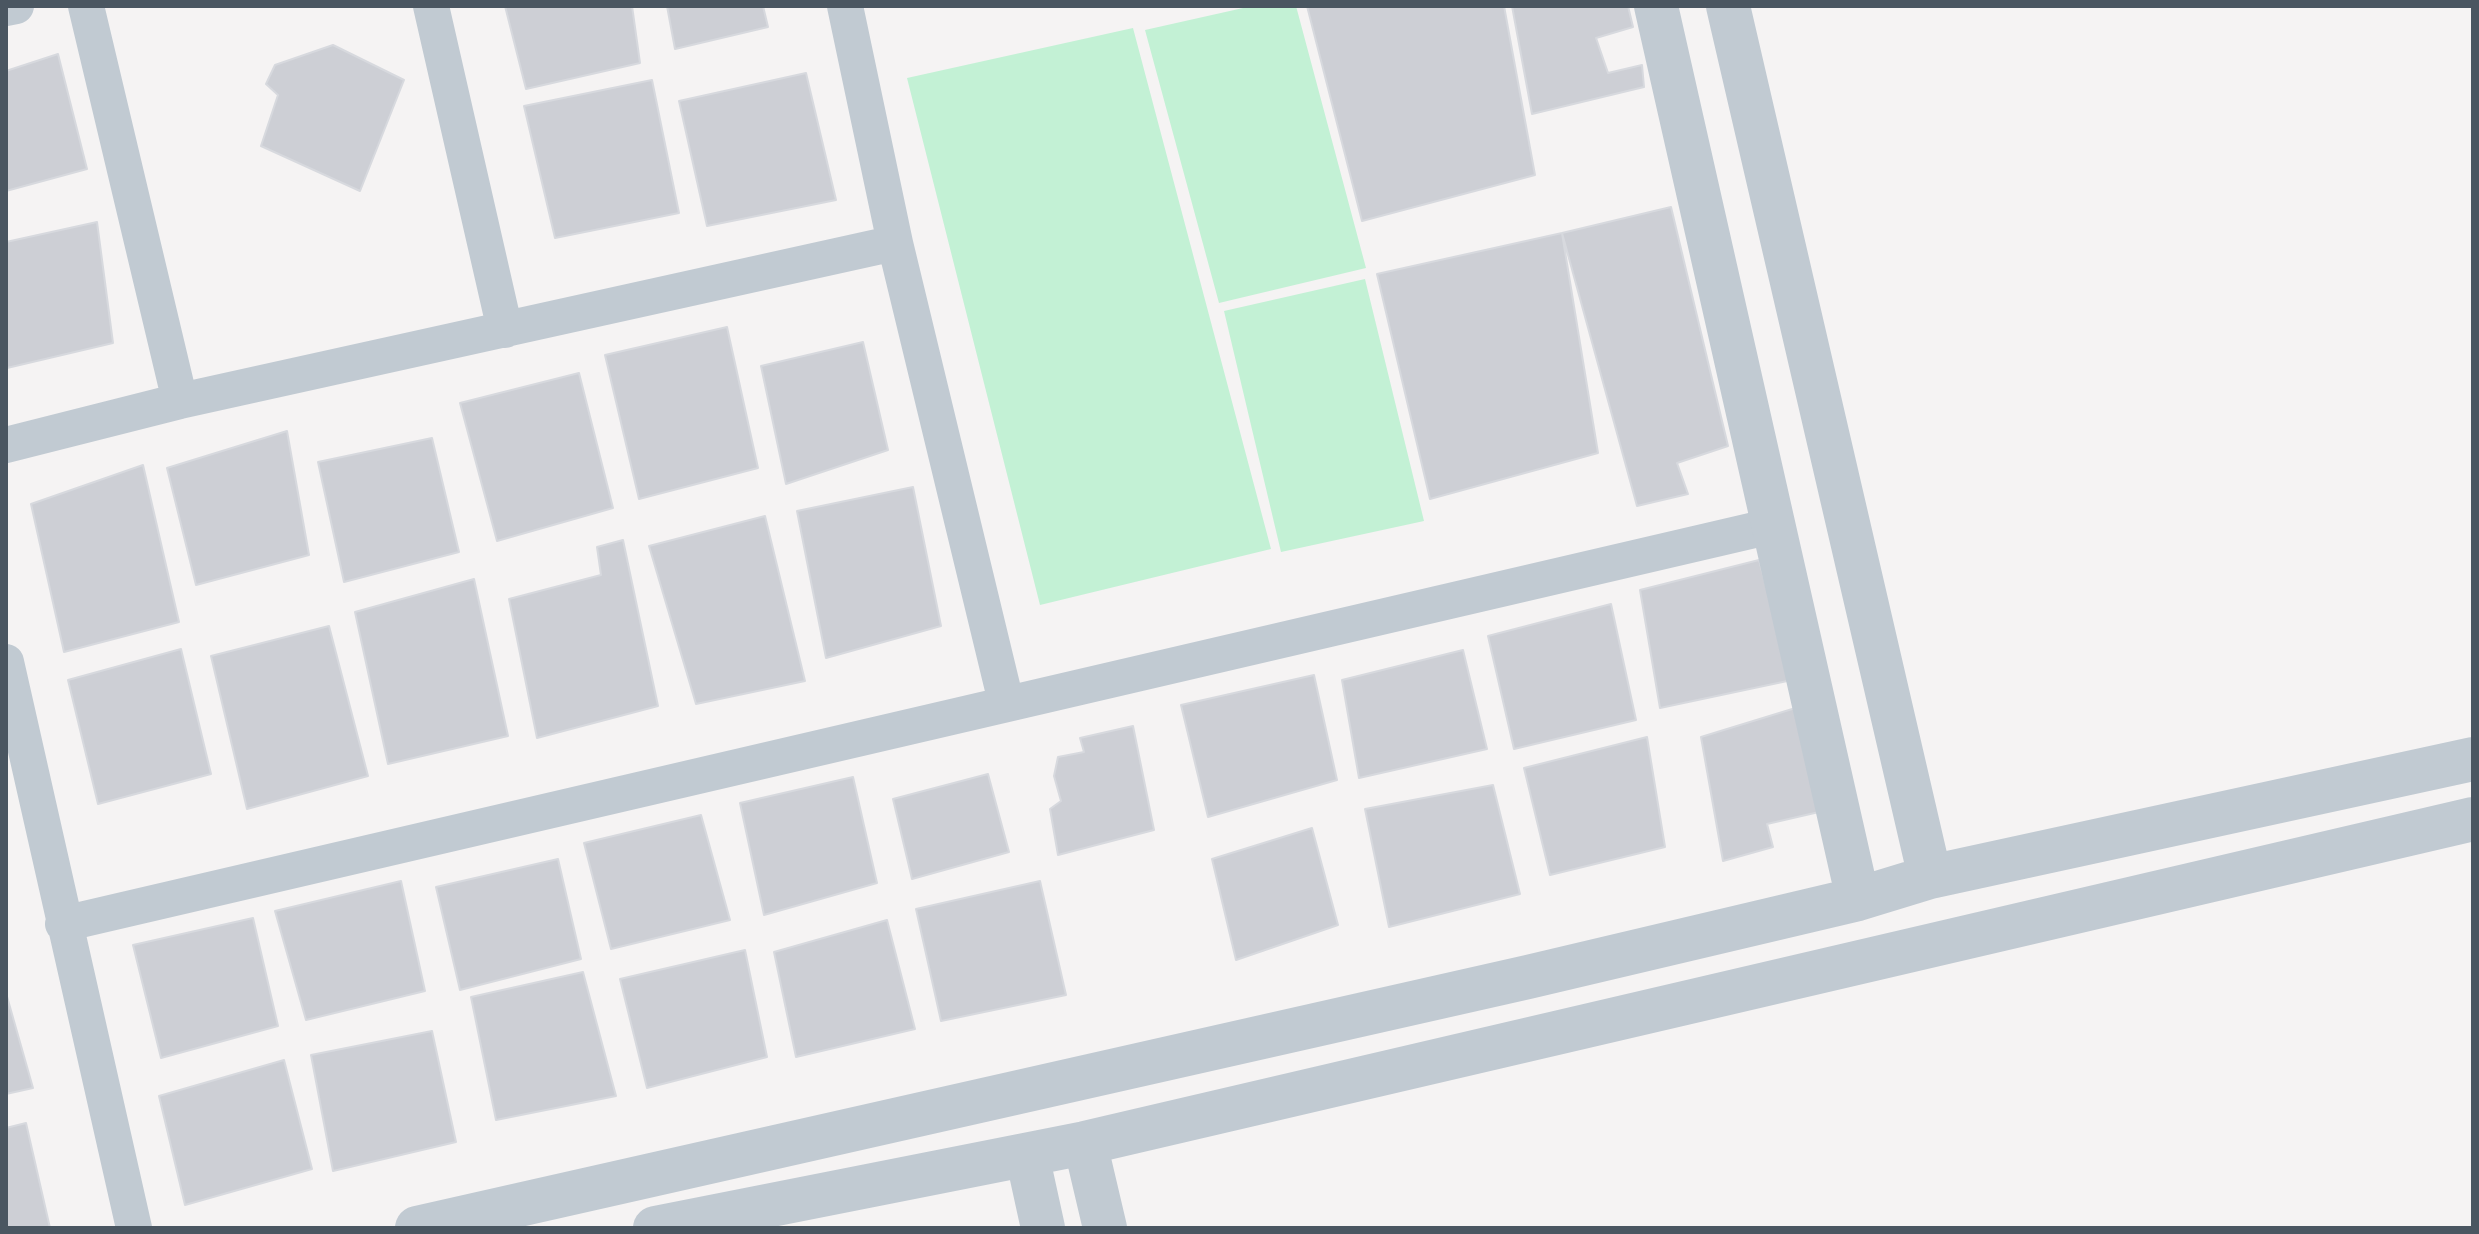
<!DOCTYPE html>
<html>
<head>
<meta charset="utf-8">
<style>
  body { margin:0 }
  #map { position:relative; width:2479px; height:1234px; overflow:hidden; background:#f5f3f3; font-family:"Sofia Sans Condensed",sans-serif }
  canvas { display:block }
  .frame { position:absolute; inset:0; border:8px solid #4a5661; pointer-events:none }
</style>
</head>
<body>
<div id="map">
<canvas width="2479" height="1234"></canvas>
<div class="frame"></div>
</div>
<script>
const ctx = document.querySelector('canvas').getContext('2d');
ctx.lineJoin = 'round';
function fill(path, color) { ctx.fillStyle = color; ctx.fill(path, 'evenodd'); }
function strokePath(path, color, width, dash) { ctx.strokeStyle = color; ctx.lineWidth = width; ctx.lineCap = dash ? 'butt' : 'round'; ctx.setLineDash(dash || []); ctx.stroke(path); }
const green = new Path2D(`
  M1252,6H1296L1366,268L1219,303L1145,30Z
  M1133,28L1271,549L1040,605L907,78Z
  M1365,279L1424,521L1281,552L1224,311Z`);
const building = new Path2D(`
  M505,6H632L640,63L526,89Z
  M667,6H763L768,27L675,49Z
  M1307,6H1504L1535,175L1362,221Z
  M1512,6H1628L1633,27L1596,38L1608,73L1642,65L1644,87L1532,114Z
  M333,45L404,80L360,191L261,146L278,95L266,84L275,65Z
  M58,54L87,169L6,191V71Z
  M806,73L836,200L707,226L679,101Z
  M652,80L679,213L555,238L524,106Z
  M1671,207L1728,446L1677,463L1688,494L1637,506L1562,233Z
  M97,222L113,343L7,368L6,242Z
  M1562,233L1598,453L1430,499L1377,274Z
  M727,327L758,468L639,499L605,355Z
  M863,342L888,450L786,484L761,366Z
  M579,373L613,508L497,541L460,403Z
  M287,431L309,555L196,585L167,468Z
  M432,438L459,552L344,582L318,462Z
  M143,465L179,622L64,652L31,504Z
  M913,487L941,626L826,658L797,511Z
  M765,516L805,681L696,704L649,546Z
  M623,540L658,706L537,738L509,599L601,575L597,547Z
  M1759,560L1792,680L1660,708L1640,590Z
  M474,579L508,736L388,764L355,612Z
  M1611,604L1636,720L1514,749L1488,636Z
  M329,626L368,776L247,809L211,656Z
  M181,649L211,774L98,804L68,680Z
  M1463,650L1487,749L1359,778L1342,680Z
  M1314,675L1337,780L1208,817L1181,705Z
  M1802,706L1819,812L1767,824L1773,847L1723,861L1701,737Z
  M1133,726L1154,830L1058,855L1050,809L1061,801L1054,776L1058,757L1084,752L1080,738Z
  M1647,737L1665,847L1550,875L1524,768Z
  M988,774L1009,852L912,879L893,799Z
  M853,777L877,883L764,915L740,803Z
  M1493,785L1520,894L1389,927L1365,809Z
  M701,815L730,920L611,949L584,843Z
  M1312,828L1338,925L1236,960L1212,859Z
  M558,859L581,959L460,990L436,887Z
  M401,881L425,991L306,1020L275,911Z
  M1040,881L1066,995L941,1021L916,909Z
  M253,918L278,1026L161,1058L133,945Z
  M887,920L915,1029L796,1057L774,952Z
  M745,950L767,1057L647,1088L620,979Z
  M583,972L616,1096L496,1120L471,997Z
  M6,993L33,1088L6,1094Z
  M432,1031L456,1142L333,1171L311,1055Z
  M284,1060L312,1169L185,1205L159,1096Z
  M26,1123L50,1228H6V1128Z`);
const minor = new Path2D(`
  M86,6L180,401
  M431,6L505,330
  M845,6L895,243L1006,702
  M6,8L16,6
  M6,445L180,401L895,243
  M6,662L134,1228
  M63,924L1776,525`);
const tertiary = new Path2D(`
  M1656,6L1858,899
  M1728,6L1930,877
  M1085,1143L1105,1228
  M1027,1155L1043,1228
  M417,1228L1528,977L1858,899L1930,877L2473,759
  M655,1228L1085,1143L2473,819`);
fill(green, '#c3f1d5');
fill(building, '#cdcfd5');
strokePath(building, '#d7d9de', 2);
strokePath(minor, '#c1cad2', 36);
strokePath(tertiary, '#c1cad2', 44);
</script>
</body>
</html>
